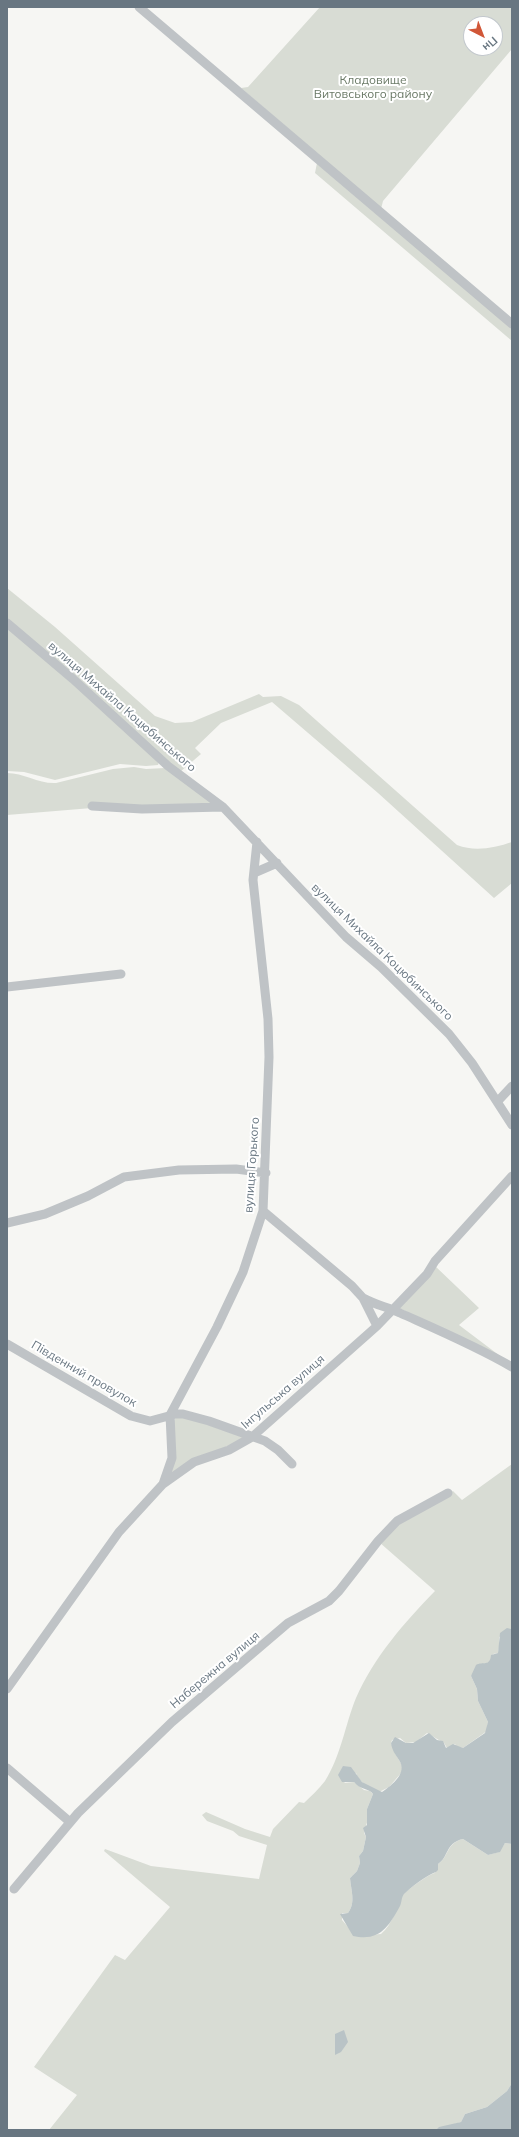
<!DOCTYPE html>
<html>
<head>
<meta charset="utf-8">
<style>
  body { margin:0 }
  #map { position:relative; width:519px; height:2137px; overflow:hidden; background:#f6f6f3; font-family:Mulish,sans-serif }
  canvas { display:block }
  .frame { position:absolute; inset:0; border:8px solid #687681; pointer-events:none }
  .north { position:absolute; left:463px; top:16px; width:40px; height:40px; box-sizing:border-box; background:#fff; border:1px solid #c3c8cd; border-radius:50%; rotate:138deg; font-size:11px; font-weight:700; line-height:16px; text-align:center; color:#687681 }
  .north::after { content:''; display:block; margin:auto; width:14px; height:18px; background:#d15738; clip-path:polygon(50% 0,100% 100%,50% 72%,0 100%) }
</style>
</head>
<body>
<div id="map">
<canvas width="519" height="2137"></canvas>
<div class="frame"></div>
<div class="north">Пн</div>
</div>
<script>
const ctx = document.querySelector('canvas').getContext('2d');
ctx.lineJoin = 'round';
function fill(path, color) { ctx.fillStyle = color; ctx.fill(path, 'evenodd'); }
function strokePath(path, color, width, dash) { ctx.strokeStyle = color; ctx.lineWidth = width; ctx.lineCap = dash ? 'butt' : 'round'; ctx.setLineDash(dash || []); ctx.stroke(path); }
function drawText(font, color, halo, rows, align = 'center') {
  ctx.font = font + ' Mulish,sans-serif'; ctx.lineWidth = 4; ctx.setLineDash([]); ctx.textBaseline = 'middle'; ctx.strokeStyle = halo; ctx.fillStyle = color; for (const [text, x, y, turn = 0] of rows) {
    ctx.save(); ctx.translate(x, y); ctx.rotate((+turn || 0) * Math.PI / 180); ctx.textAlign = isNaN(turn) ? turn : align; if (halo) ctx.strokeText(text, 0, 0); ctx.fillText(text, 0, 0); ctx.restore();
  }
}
const green = new Path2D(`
  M320,7H512V49L383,201L381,209L241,88L248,87ZM471,24H495V48H471Z
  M317,163L512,328V341L315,173Z
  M7,588L55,627L155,716L175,723L192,722L259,694L263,697L281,696L299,705L457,845C475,852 494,848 512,842V883L494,898L378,793L272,702L221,723L195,748L201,754L180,772L7,618Z
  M7,627L70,681L159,762L158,765L146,766L120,764L55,780L24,772L7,771Z
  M134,767L146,769L165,768L213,803L92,808L7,815V773C24,773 39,784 56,783L113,769Z
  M434,1265L479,1308L459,1325L512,1365L397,1307Z
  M184,1416L242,1437V1439L166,1476L174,1420L176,1418Z
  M512,1464V1633L499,1637V1647L498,1653L493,1654L490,1662L484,1664L471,1676L477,1689L478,1701L488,1722L487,1731L463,1748L457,1747L455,1744L447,1748L444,1743L427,1733L416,1742L406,1743L400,1738L392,1740L391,1743L396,1755L402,1765V1772L389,1787L379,1792C371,1788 358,1782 356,1773L344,1783L354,1782L364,1790L370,1791L373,1794L367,1809L368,1819L364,1833L366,1837L363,1851L359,1856L360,1863L357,1871L350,1878C351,1890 356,1903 348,1913H342V1920L356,1936L381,1934C393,1924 395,1909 402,1896C405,1891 429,1874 435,1873L438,1864C449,1857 446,1843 463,1839L488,1855L499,1852L505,1843L512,1844V2083L507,2091L487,2107L465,2114L461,2122L436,2130H49L77,2095L34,2067L115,1955L125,1960L170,1907L104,1851L105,1849L151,1866L259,1879L267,1845L239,1836L233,1831L207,1821L202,1815L206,1812L245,1829L270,1837L273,1829L299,1802L304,1803C311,1796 319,1789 325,1781C341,1756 345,1725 356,1698C374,1657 404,1623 435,1591L379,1542L398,1522L453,1491L462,1500Z`);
const water = new Path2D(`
  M507,1628L511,1629L512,1633V1844L505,1843L500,1852L488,1855L463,1839C445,1843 449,1857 438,1864V1870L436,1872C427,1875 411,1887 404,1894C401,1898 402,1902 400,1906C389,1926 380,1942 353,1936L340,1914L348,1913C356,1903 351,1890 350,1878L357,1871L360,1863L359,1856L363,1851L366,1837L363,1828L367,1825V1809L373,1794C369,1788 360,1790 354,1782H342L338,1775L343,1766L351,1767L362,1782L382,1792C392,1785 408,1773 399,1760C395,1754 392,1750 391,1743L395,1737L406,1743H413L429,1733L437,1740L443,1741L446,1748L453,1744L463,1748L485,1733L488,1722L478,1701L477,1689L471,1676L476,1665C483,1661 490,1667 491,1655L498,1653L500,1633Z
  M344,2030L348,2042L341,2052L335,2055V2034Z
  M512,2083V2130H436L439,2127L461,2122L465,2114L487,2107L507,2091Z`);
const minor = new Path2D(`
  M139,7L512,324
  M7,623L73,679L168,766L223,807L346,937L381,967L449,1034L472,1063L512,1125
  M92,806L142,809L223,807
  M254,873L277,863
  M7,987L121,974
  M498,1101L512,1086
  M263,1211L352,1286L363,1298L377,1326
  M7,1223L45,1214L88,1196L124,1177L179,1170L236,1169L266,1173
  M363,1298C375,1305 388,1307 400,1313C438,1330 476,1346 512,1367
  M7,1344L131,1416L150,1421L176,1414H183L209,1421L265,1441L278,1450L292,1464
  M163,1484L172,1458L170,1415L217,1327L243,1272L263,1211L269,1057L268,1019L253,880L257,842
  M7,1689L119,1532L163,1484L194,1462L229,1450L252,1437L377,1326L427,1274L435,1261L512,1176
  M7,1768L70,1822
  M14,1889L78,1813L172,1722L288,1623L329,1601L339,1591L378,1541L397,1521L448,1493`);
const parkNames = [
  ["Кладовище",373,80],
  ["Витовського району",373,94]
];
const streetNames = [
  ["вулиця Михайла Коцюбинського",122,707,41],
  ["вулиця Михайла Коцюбинського",382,952,44],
  ["вулиця Горького",252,1165,-86],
  ["Південний провулок",84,1374,30],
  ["Інгульська вулиця",283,1392,-41],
  ["Набережна вулиця",215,1670,-40]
];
fill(green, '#d8dcd4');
fill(water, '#b9c3c6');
strokePath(minor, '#bfc3c6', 9);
drawText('12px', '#6a7966', '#fff', parkNames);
drawText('12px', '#687681', '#fff', streetNames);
</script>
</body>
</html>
